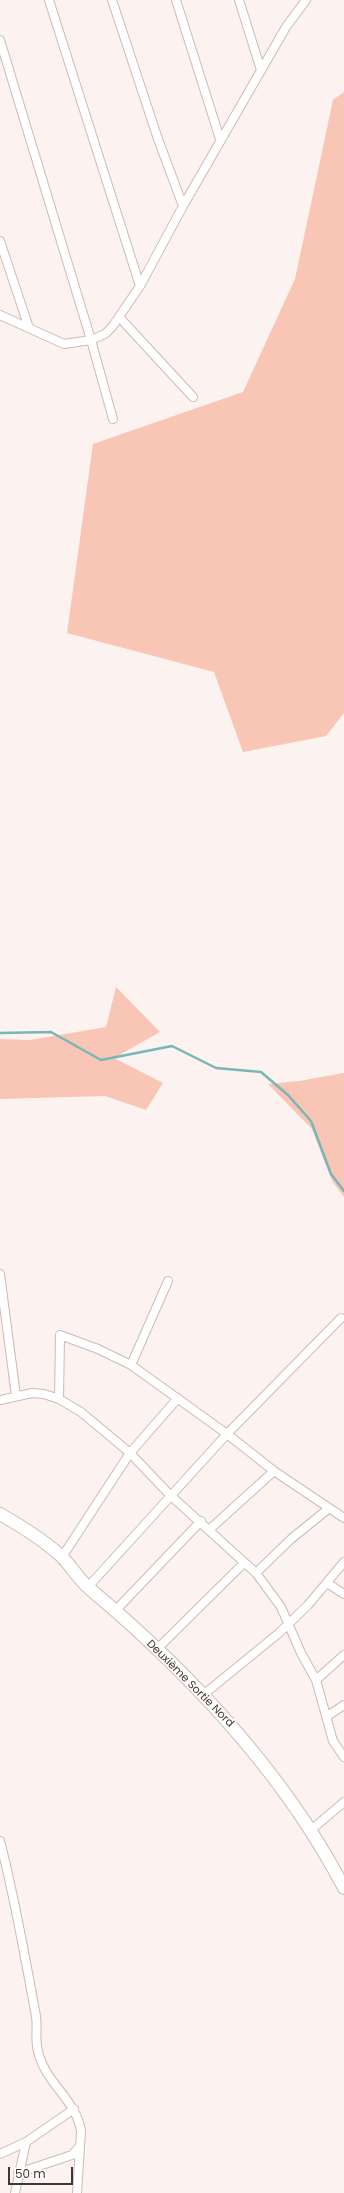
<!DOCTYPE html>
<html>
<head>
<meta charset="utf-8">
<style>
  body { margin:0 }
  #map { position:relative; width:344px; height:2193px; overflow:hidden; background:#fcf2ef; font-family:Poppins,sans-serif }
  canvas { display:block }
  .scale { position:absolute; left:8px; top:2167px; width:65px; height:18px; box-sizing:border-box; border:2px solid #403734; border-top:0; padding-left:5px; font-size:12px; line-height:14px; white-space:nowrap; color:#403734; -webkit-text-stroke:3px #fff; paint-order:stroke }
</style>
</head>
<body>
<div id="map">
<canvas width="344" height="2193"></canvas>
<div class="scale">50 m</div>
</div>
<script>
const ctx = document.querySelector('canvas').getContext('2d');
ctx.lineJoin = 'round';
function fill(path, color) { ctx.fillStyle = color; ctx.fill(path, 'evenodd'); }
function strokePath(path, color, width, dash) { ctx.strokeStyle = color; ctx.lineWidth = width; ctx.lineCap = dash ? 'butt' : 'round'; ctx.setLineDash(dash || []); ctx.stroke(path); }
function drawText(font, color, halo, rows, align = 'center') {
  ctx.font = font + ' Poppins,sans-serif'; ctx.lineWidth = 3; ctx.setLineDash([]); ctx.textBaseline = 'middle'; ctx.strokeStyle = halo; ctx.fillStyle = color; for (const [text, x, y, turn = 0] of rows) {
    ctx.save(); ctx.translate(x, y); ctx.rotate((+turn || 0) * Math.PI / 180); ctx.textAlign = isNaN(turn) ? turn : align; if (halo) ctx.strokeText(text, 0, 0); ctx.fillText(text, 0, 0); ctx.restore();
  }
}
const green = new Path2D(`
  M344,92V713L326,736L243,752L214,672L67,633L93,444L243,392L295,279L333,100Z
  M116,987L160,1032L114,1058L163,1083L146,1110L105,1096L0,1099V1039L30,1040L106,1027Z
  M344,1073V1197L332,1181L312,1129L268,1084L299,1081Z`);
const stream = new Path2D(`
  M0,1033L51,1032L101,1060L172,1046L216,1068L261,1072L288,1095L311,1121L331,1174L344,1191`);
const street = new Path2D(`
  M49,0L140,286
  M112,0L158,139L183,206
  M176,0L220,139
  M239,0L261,70
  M0,40L91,340L113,419
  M0,241L29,328
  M0,315L64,344L91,340L105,334L112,327L140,286L183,206L286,27L306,0
  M120,318L193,397
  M0,1274L16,1396
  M131,1365L168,1281
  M59,1399L60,1335L98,1349L131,1365L227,1434L274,1471L344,1518
  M0,1400L32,1393L44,1394L59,1399L81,1412L130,1453L170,1495L256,1573L281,1607L301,1653L316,1680L333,1741L344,1757
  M210,1529L274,1471
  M62,1557L130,1453L178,1398
  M256,1573L291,1539L328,1509
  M327,1583L344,1594
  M88,1587L227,1434L341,1318
  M116,1610L201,1521
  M156,1650L244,1563
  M316,1680L344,1655
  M203,1695L279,1633L308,1605L344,1562
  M326,1717L344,1705
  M311,1830L344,1802
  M0,1841C15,1898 25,1958 36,2016C38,2029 34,2042 39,2055C47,2084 76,2100 81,2131L77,2193
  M0,2154L26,2142L74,2109
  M18,2173L72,2155L80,2146
  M15,2193L26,2142`);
const primary = new Path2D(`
  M0,1514C21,1526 44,1540 62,1557C72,1567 79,1580 90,1589C190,1673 283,1771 344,1888`);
const streetNames = [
  ["Deuxième Sortie Nord",190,1684,45]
];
fill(green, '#f9c5b4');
strokePath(stream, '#77b7b8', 2.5);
strokePath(street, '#d1b9b1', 10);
strokePath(primary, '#d1b9b1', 14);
strokePath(street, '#fff', 8);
strokePath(primary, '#fff', 12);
drawText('11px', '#403734', '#fff', streetNames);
</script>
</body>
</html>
